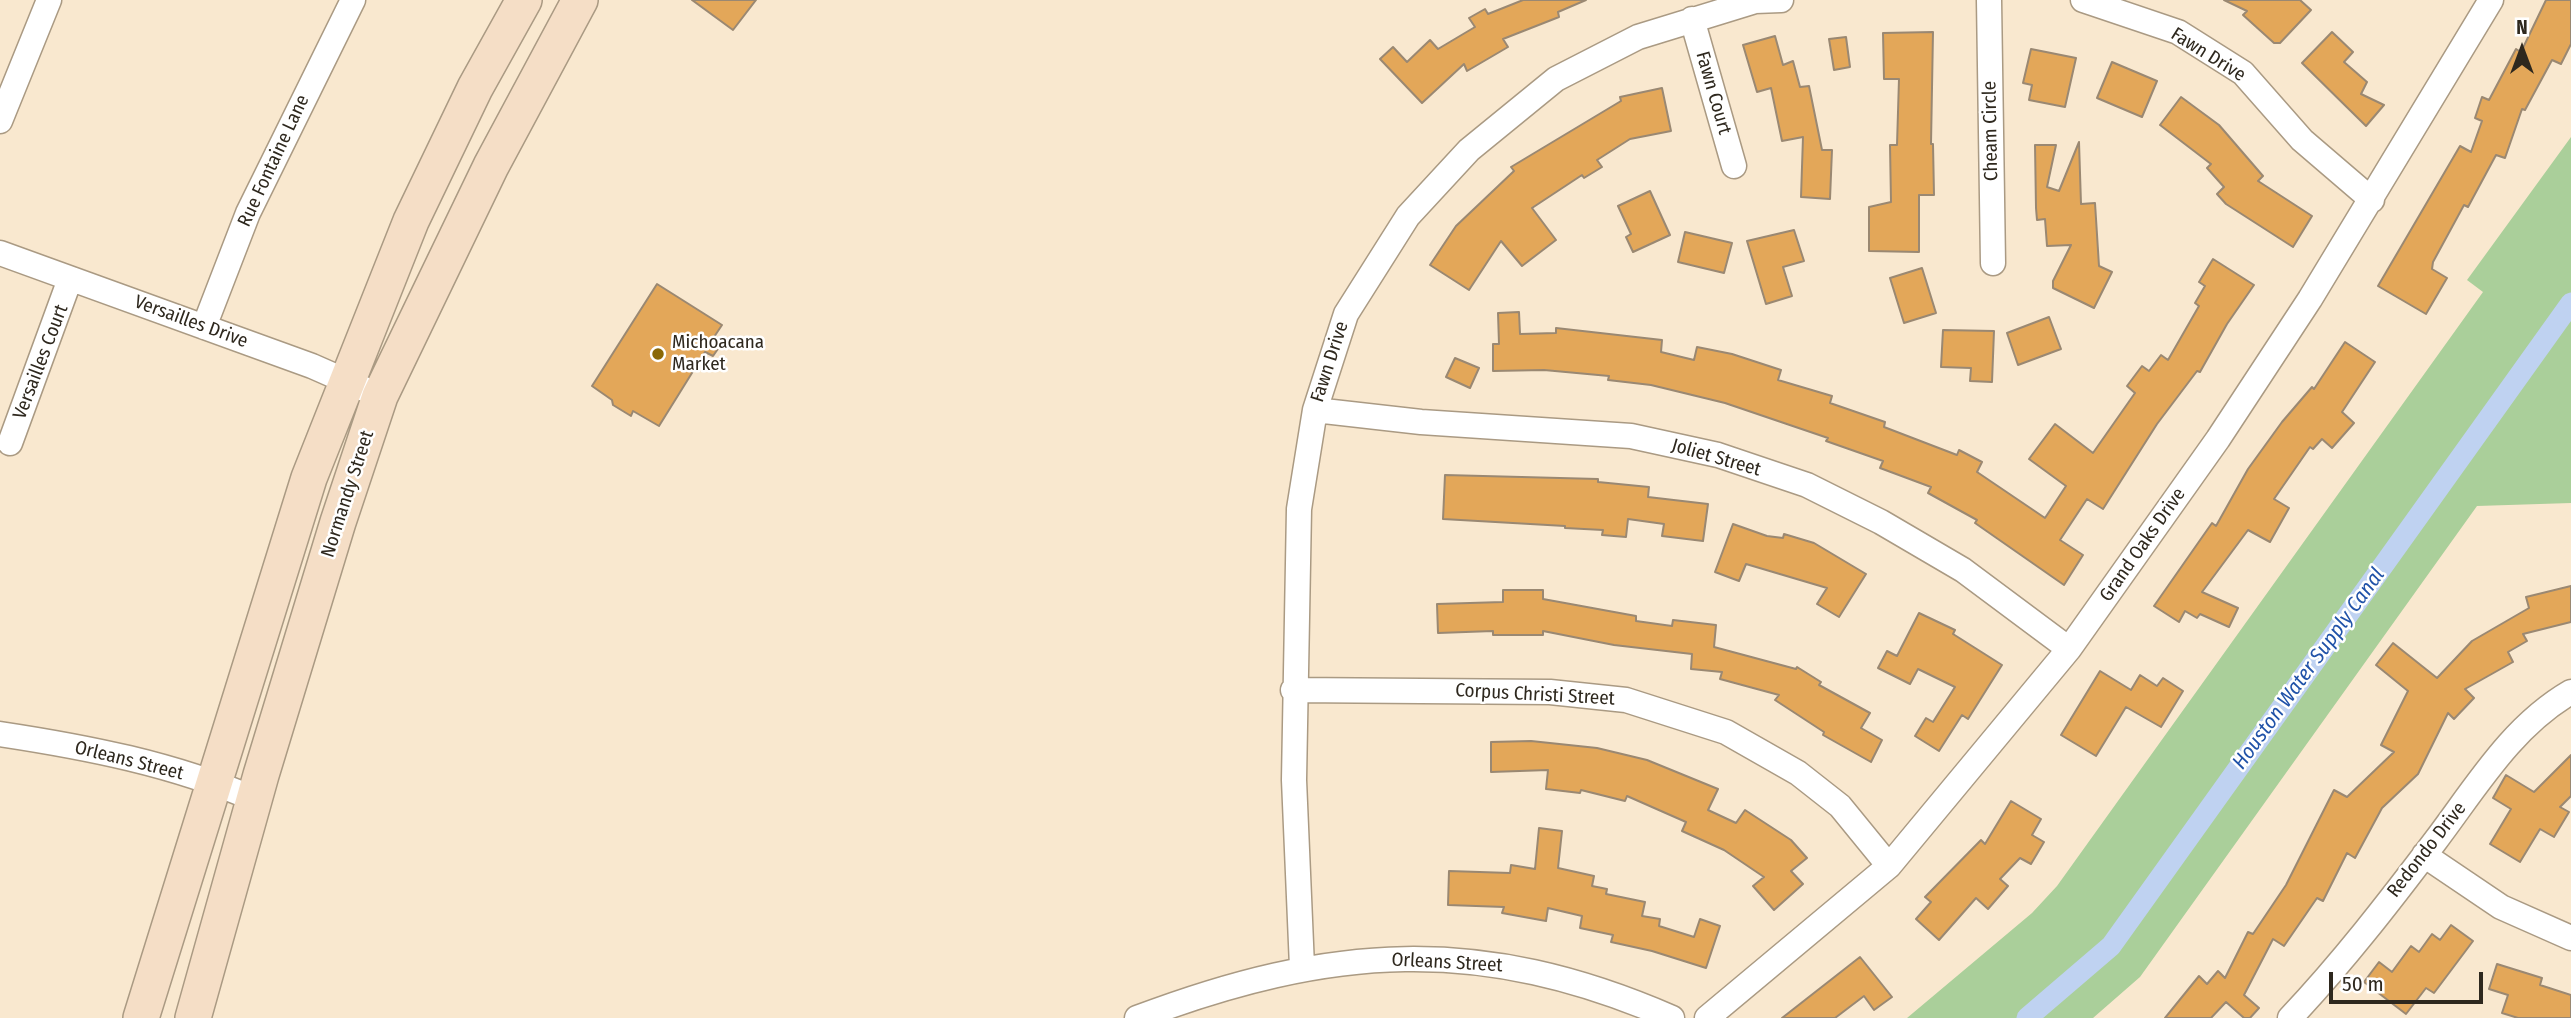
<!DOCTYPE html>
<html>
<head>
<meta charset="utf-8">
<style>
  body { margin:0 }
  #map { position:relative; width:2571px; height:1018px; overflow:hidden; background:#f9e8cf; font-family:"Fira Sans Condensed",sans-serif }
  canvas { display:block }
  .north { position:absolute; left:2487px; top:14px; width:70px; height:70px; -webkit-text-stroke:5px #fff; paint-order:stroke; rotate:0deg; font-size:19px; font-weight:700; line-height:28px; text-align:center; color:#2e281e }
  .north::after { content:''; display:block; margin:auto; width:24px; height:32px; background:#2e281e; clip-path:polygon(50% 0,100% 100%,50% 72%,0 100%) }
  .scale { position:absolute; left:2329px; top:972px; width:154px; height:32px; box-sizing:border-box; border:4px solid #2e281e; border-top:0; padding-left:9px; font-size:21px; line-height:24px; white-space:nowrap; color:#2e281e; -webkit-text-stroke:5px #fff; paint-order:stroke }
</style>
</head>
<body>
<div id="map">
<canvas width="2571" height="1018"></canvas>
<div class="north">N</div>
<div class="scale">50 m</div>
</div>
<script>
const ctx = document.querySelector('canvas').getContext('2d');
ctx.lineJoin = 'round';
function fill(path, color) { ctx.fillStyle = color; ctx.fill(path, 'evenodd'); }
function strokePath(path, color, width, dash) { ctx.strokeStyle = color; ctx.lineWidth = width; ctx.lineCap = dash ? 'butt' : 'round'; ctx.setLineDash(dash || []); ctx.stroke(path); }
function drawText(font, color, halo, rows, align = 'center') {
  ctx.font = font + ' "Fira Sans Condensed",sans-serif'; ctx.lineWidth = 5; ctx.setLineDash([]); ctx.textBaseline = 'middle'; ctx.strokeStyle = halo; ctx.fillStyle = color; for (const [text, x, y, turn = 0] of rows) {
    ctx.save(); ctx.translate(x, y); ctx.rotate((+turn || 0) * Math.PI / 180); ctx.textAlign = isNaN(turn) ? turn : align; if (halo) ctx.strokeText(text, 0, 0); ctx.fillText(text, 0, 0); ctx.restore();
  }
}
const green = new Path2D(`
  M2571,137V503L2477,506L2140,977L2093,1018H1907L2032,913L2057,886L2483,292L2467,280Z`);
const canal = new Path2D(`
  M2027,1018L2111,946L2571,303`);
const building = new Path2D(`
  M692,0H756L733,30Z
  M1523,0H1586L1558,12L1559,17L1503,39L1508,47L1467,71L1464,64L1422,103L1380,59L1393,47L1407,62L1430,40L1438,49L1475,27L1469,18L1485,9L1488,14Z
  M2224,0H2300L2311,10L2280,43H2274L2243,15L2247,11Z
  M2546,0H2571V44L2561,64L2552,60L2525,110L2522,109L2505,158L2496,155L2468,207L2464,205L2433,262L2432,269L2447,278L2426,314L2378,286L2460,146L2471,152L2482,121L2475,118L2482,97L2489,100L2516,49L2521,52Z
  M1933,32L1931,144H1933L1934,195H1919V252L1869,251V207L1891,202L1890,145H1897L1899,79H1884L1883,33Z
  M2332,32L2353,52L2344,62L2367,82L2361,94L2384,105L2366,126L2302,63Z
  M1775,36L1783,65L1793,61L1800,87L1809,86L1822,150H1832L1830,199L1801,197L1803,137L1782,141L1771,88L1757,92L1743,45Z
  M1846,37L1850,67L1834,70L1829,39Z
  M2031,49L2076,58L2065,107L2029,100L2032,85L2023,83Z
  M2112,62L2157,81L2142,117L2097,98Z
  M1662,88L1671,131L1630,139L1597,160L1602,167L1584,178L1582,175L1532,208L1556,240L1522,266L1501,241L1469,290L1430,265L1456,226L1514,171L1511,167L1621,101L1620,97Z
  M2181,97L2219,125L2263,176L2258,181L2312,216L2293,247L2226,204L2217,194L2224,187L2207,168L2211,164L2160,125Z
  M2079,142L2081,204L2095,203L2099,266L2112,272L2094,308L2053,288V281L2071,245L2047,246L2045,219L2037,220L2036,208L2035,145H2056L2047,187L2059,191Z
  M1650,191L1670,235L1633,252L1626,237L1631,234L1618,206Z
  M1794,230L1804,261L1783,267L1792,296L1766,304L1747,241Z
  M1685,232L1732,243L1724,273L1678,262Z
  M2213,259L2254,285L2227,324L2200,372L2197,371L2157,424L2103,509L2087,499L2060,540L2083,555L2064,585L1975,523L1977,520L1928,493L1931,487L1880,468L1883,461L1826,441L1828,438L1725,403L1651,385L1608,380L1609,376L1544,370L1493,371V344H1499L1498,313L1519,312L1520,334L1556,333V328L1662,340L1661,352L1694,360L1697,347L1732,354L1781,370L1778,380L1832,396L1830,403L1885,422L1884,427L1957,455L1959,450L1982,462L1977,472L2045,518L2066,486L2029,459L2055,424L2093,453L2135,393L2127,386L2142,366L2149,371L2161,355L2168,360L2199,306L2195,303L2205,286L2199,282Z
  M1922,268L1936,313L1904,323L1890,278Z
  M657,284L722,325L714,337L722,343L713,356L705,352L659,426L633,411L631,416L613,405L612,400L592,386Z
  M2049,317L2061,349L2018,365L2007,333Z
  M1943,330L1994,331L1992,382L1970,381L1971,368L1941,367Z
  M2345,342L2375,362L2342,412L2354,423L2332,448L2322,439L2313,449L2310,447L2274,499L2289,508L2270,542L2248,530L2202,592L2238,608L2229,627L2200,614L2197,618L2185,611L2179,622L2154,606L2212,523L2216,526L2248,469L2282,422L2312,387L2314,389Z
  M1455,358L1479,368L1470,388L1446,377Z
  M1445,475L1598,479V482L1649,487L1648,497L1708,504L1703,541L1662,536L1664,524L1628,519L1626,537L1602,535L1603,530L1565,528V526L1443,519Z
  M1733,524L1767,536L1783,538L1784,534L1814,543L1866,574L1839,617L1817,604L1827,588L1746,564L1739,581L1715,572Z
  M2571,586V622L2523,634L2527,641L2508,652L2513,662L2465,689L2474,698L2454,719L2448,713L2418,774L2382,808L2355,858L2347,853L2323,901L2317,898L2284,946L2273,939L2244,995L2259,1008L2250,1018H2244L2226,1002L2211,1018H2165L2199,976L2207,984L2218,971L2225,978L2248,932L2253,934L2286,885L2334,790L2347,797L2394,752L2381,745L2408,691L2376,665L2393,643L2437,678L2472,641L2529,608L2526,597Z
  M1503,590H1543V599L1636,616V621L1672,626L1673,620L1716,625L1714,647L1796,669L1797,667L1821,682L1819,685L1870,713L1861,728L1882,740L1871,762L1823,735L1824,732L1775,700L1779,695L1720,679L1722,672L1691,669L1692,654L1614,645L1543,631V635H1493V631L1438,633L1437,604L1503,602Z
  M1919,613L1955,630L1953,634L2002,665L1968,719L1962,715L1939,751L1915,736L1926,718L1933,722L1955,687L1918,669L1910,684L1878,668L1887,651L1897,656Z
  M2100,671L2131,690L2140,675L2157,686L2163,678L2183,691L2161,727L2126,707L2096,756L2061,735Z
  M1531,741L1597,748L1647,760L1718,789L1708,810L1736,823L1745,810L1791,840L1807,858L1791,871L1803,884L1774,910L1753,886L1764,877L1724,850L1682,831L1686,822L1627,796L1625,801L1581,790L1580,793L1546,789L1548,770L1491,772V742Z
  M2571,755V796L2560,807L2569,812L2554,837L2540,829L2520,862L2490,844L2511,809L2493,798L2506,775L2534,792Z
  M2011,801L2041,819L2032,835L2044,842L2031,864L2020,858L2000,879L2008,886L1988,909L1976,898L1939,940L1916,919L1931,902L1925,897L1981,840L1985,844Z
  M1539,828L1562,831L1558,868L1594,876L1592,886L1607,889L1606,894L1645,902L1642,916L1660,919L1659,926L1694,937L1700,919L1720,926L1706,968L1652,951L1611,942L1613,935L1580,928L1582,916L1548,908L1546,921L1502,913L1504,907L1448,905L1449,871L1510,873L1511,865L1535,869Z
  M2451,925L2473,941L2434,993L2426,988L2406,1014L2364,982L2379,962L2392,972L2411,946L2419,952L2432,934L2440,940Z
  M1860,957L1892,997L1874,1010L1864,996L1835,1018H1782Z
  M2497,964L2542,978L2540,985L2571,995V1018H2518L2502,1013L2508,995L2489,989Z`);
const street = new Path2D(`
  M1989,0L1993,263
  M2083,0L2178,32L2243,73L2302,140L2372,200
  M1692,19L1734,166
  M0,121L49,0
  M0,253L312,366L380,396
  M204,327L248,213L353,0
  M1315,410L1421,422L1631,436L1718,455L1807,485L1881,522L1963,570L2069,649
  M10,443L70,279
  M1293,690L1550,692L1626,700L1726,732L1798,773L1840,806L1889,866
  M0,734C86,747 174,764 254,799
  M2424,855L2501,907L2571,938
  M1302,967L1294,780L1299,509L1315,410L1346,314L1408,216L1469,150L1556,79L1638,37L1755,1L1781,0
  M1137,1018C1331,945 1479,934 1672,1018
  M1707,1018L1889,866L2069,649L2218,439L2310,299L2491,0
  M2290,1018C2342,963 2390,901 2436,840C2476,787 2512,726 2571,692`);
const secondary = new Path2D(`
  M141,1018L309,478L411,221L475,88L524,0
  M193,1018L261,775L338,522L380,396L491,166L580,0`);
const markers = [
  [658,354,7,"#8a6807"]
];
const streetNames = [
  ["Fawn Drive",2208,55,32],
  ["Fawn Court",1713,93,74],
  ["Cheam Circle",1991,131,-91],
  ["Rue Fontaine Lane",274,161,-65],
  ["Versailles Drive",191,322,20],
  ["Versailles Court",41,362,-69],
  ["Fawn Drive",1330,362,-72],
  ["Joliet Street",1716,458,16],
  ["Normandy Street",348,494,-72],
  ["Grand Oaks Drive",2143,545,-55],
  ["Corpus Christi Street",1535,695,3],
  ["Orleans Street",129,761,14],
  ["Redondo Drive",2427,850,-52],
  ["Orleans Street",1447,963,3]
];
const poiNames = [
  ["Michoacana",672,343],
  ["Market",672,365]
];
const waterNames = [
  ["Houston Water Supply Canal",2309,669,-54]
];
fill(green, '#aacf9a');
strokePath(canal, '#bfd2f1', 21);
fill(building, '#e3a759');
strokePath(building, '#9a8872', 2);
strokePath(street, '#aa9a83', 27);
strokePath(secondary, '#aa9a83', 38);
strokePath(street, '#fff', 24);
strokePath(secondary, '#f5dec6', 35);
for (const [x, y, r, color] of markers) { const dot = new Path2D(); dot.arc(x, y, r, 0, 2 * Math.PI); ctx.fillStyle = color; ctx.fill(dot); strokePath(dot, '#fff', 2.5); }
drawText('19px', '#2e281e', '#fff', streetNames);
drawText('19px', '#2e281e', '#fff', poiNames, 'left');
drawText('italic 21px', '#2052a8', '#fff', waterNames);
</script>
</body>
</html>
